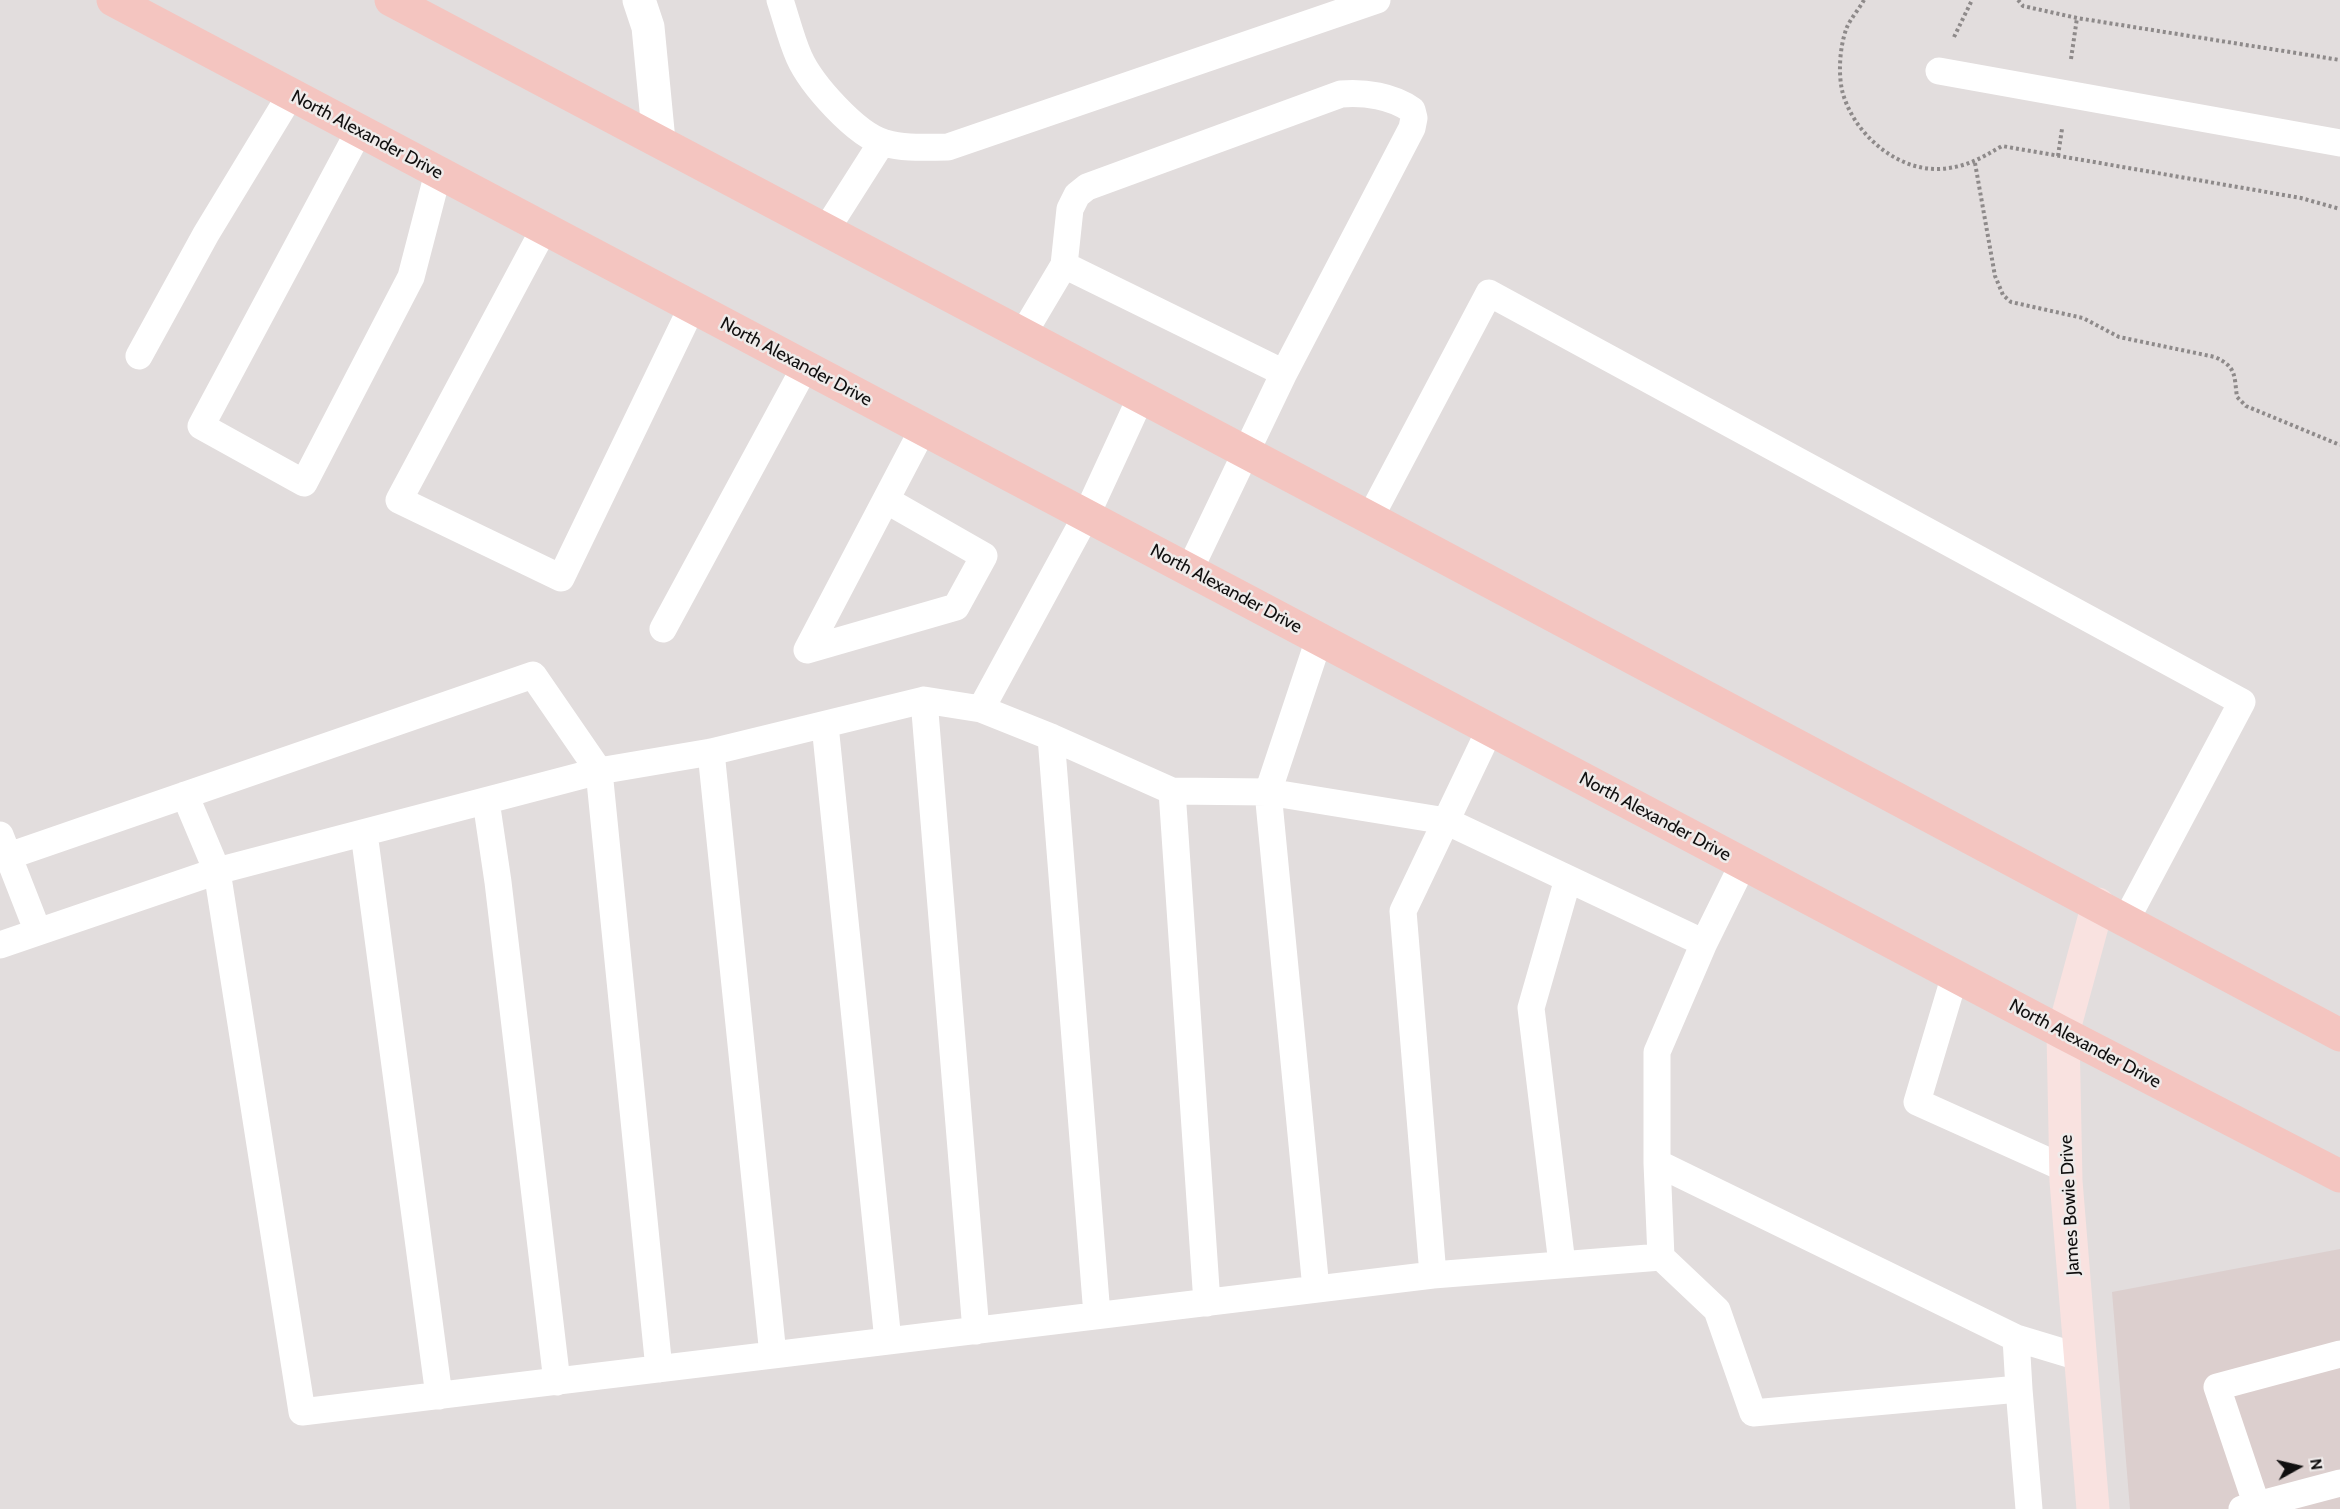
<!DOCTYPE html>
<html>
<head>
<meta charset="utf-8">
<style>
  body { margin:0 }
  #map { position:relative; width:2340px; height:1509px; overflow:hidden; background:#e2dddd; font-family:Cabin,sans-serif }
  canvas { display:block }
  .north { position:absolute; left:2268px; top:1437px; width:60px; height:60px; -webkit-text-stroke:4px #efebea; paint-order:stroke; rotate:82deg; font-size:16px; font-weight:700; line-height:24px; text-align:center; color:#100f0f }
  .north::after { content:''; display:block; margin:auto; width:21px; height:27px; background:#100f0f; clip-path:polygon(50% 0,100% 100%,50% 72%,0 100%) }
</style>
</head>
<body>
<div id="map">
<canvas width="2340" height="1509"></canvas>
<div class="north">N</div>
</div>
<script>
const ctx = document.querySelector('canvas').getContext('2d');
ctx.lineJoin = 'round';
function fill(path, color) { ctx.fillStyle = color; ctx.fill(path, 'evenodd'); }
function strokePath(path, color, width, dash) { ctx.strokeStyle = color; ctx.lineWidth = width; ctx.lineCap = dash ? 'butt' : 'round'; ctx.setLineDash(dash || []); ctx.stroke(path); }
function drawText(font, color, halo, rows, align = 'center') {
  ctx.font = font + ' Cabin,sans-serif'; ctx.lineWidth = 5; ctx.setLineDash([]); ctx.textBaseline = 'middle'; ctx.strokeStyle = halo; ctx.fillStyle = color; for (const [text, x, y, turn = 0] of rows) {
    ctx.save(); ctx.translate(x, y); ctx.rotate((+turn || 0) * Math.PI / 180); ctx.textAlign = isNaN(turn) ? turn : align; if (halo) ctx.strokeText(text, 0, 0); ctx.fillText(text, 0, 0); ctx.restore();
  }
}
const built = new Path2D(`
  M2340,1249V1509H2130L2112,1292Z`);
const path = new Path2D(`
  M1864,0C1859,9 1851,18 1847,27C1840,45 1838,71 1842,90C1852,132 1895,170 1938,169C1964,168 1980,159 2002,146L2301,198L2340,209
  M2018,0L2023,6L2077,18L2340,60
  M1954,37L1972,0
  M2071,59L2077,18
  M2058,156L2062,129
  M1975,163L1995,276L2003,295L2011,302L2083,318L2119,337L2215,357C2237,367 2234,376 2237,397L2246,406L2340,445`);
const lane = new Path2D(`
  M780,0C786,18 791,39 799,57C811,84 856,135 885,143C905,149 927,147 948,147L1377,0
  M1939,71L2340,143
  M359,131L201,426L304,483L411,277L438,173
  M544,229L399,500L561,578L692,307
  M826,230L882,142
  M1064,265L1284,373
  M1023,334L1064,265L1070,209L1077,195L1087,187L1341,94C1365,92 1392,96 1412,110L1414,118L1412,128L1284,373L1190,569
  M139,356L206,234L291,94
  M886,500L984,556L956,607L807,650L923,429
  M1370,518L1489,293L2242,702L2126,920
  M663,629L805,367
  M924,700L976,1331
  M981,709L1051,737L1172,791L1268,792L1446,821L1704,943L1657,1052V1163L1661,1257L1717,1310L1753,1413L2019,1389L2029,1509
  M825,725L888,1341
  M1051,737L1097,1315
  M711,752L773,1355
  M1172,791L1207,1303
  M185,795L217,871L599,771L659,1369
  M486,801L498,882L557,1382
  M364,833L439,1396
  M0,835L38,932L0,945
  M0,859L533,675L599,771L711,752L924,700L981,709L1086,516L1141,397
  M38,932L217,871L302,1412L1433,1275L1661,1257
  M1704,943L1743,864
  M1955,975L1917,1102L2066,1169
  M1657,1163L2016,1338L2079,1357
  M1562,1264L1531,1008L1568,879
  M1433,1275L1403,911L1490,729
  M1316,1289L1268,792L1319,639
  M2016,1338L2019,1389
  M2257,1506L2217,1387L2340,1354
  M2242,1509L2340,1483`);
const street = new Path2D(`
  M639,0L648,27L659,141`);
const secondary = new Path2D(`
  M2093,1509L2066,1181L2063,1033L2098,904`);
const primary = new Path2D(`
  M113,0L2063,1033L2340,1176
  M391,0L1370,518L2340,1035`);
const streetNames = [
  ["North Alexander Drive",367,135,28],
  ["North Alexander Drive",796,362,28],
  ["North Alexander Drive",1226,589,28],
  ["North Alexander Drive",1655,817,28],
  ["North Alexander Drive",2085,1044,28],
  ["James Bowie Drive",2070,1205,-93]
];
fill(built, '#dccfce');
strokePath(path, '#8e8a8a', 4, [3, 3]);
strokePath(lane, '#fff', 27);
strokePath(street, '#fff', 33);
strokePath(secondary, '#f9e2e0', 33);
strokePath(primary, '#f4c5c0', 33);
drawText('18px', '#100f0f', '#efebea', streetNames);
</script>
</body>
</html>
